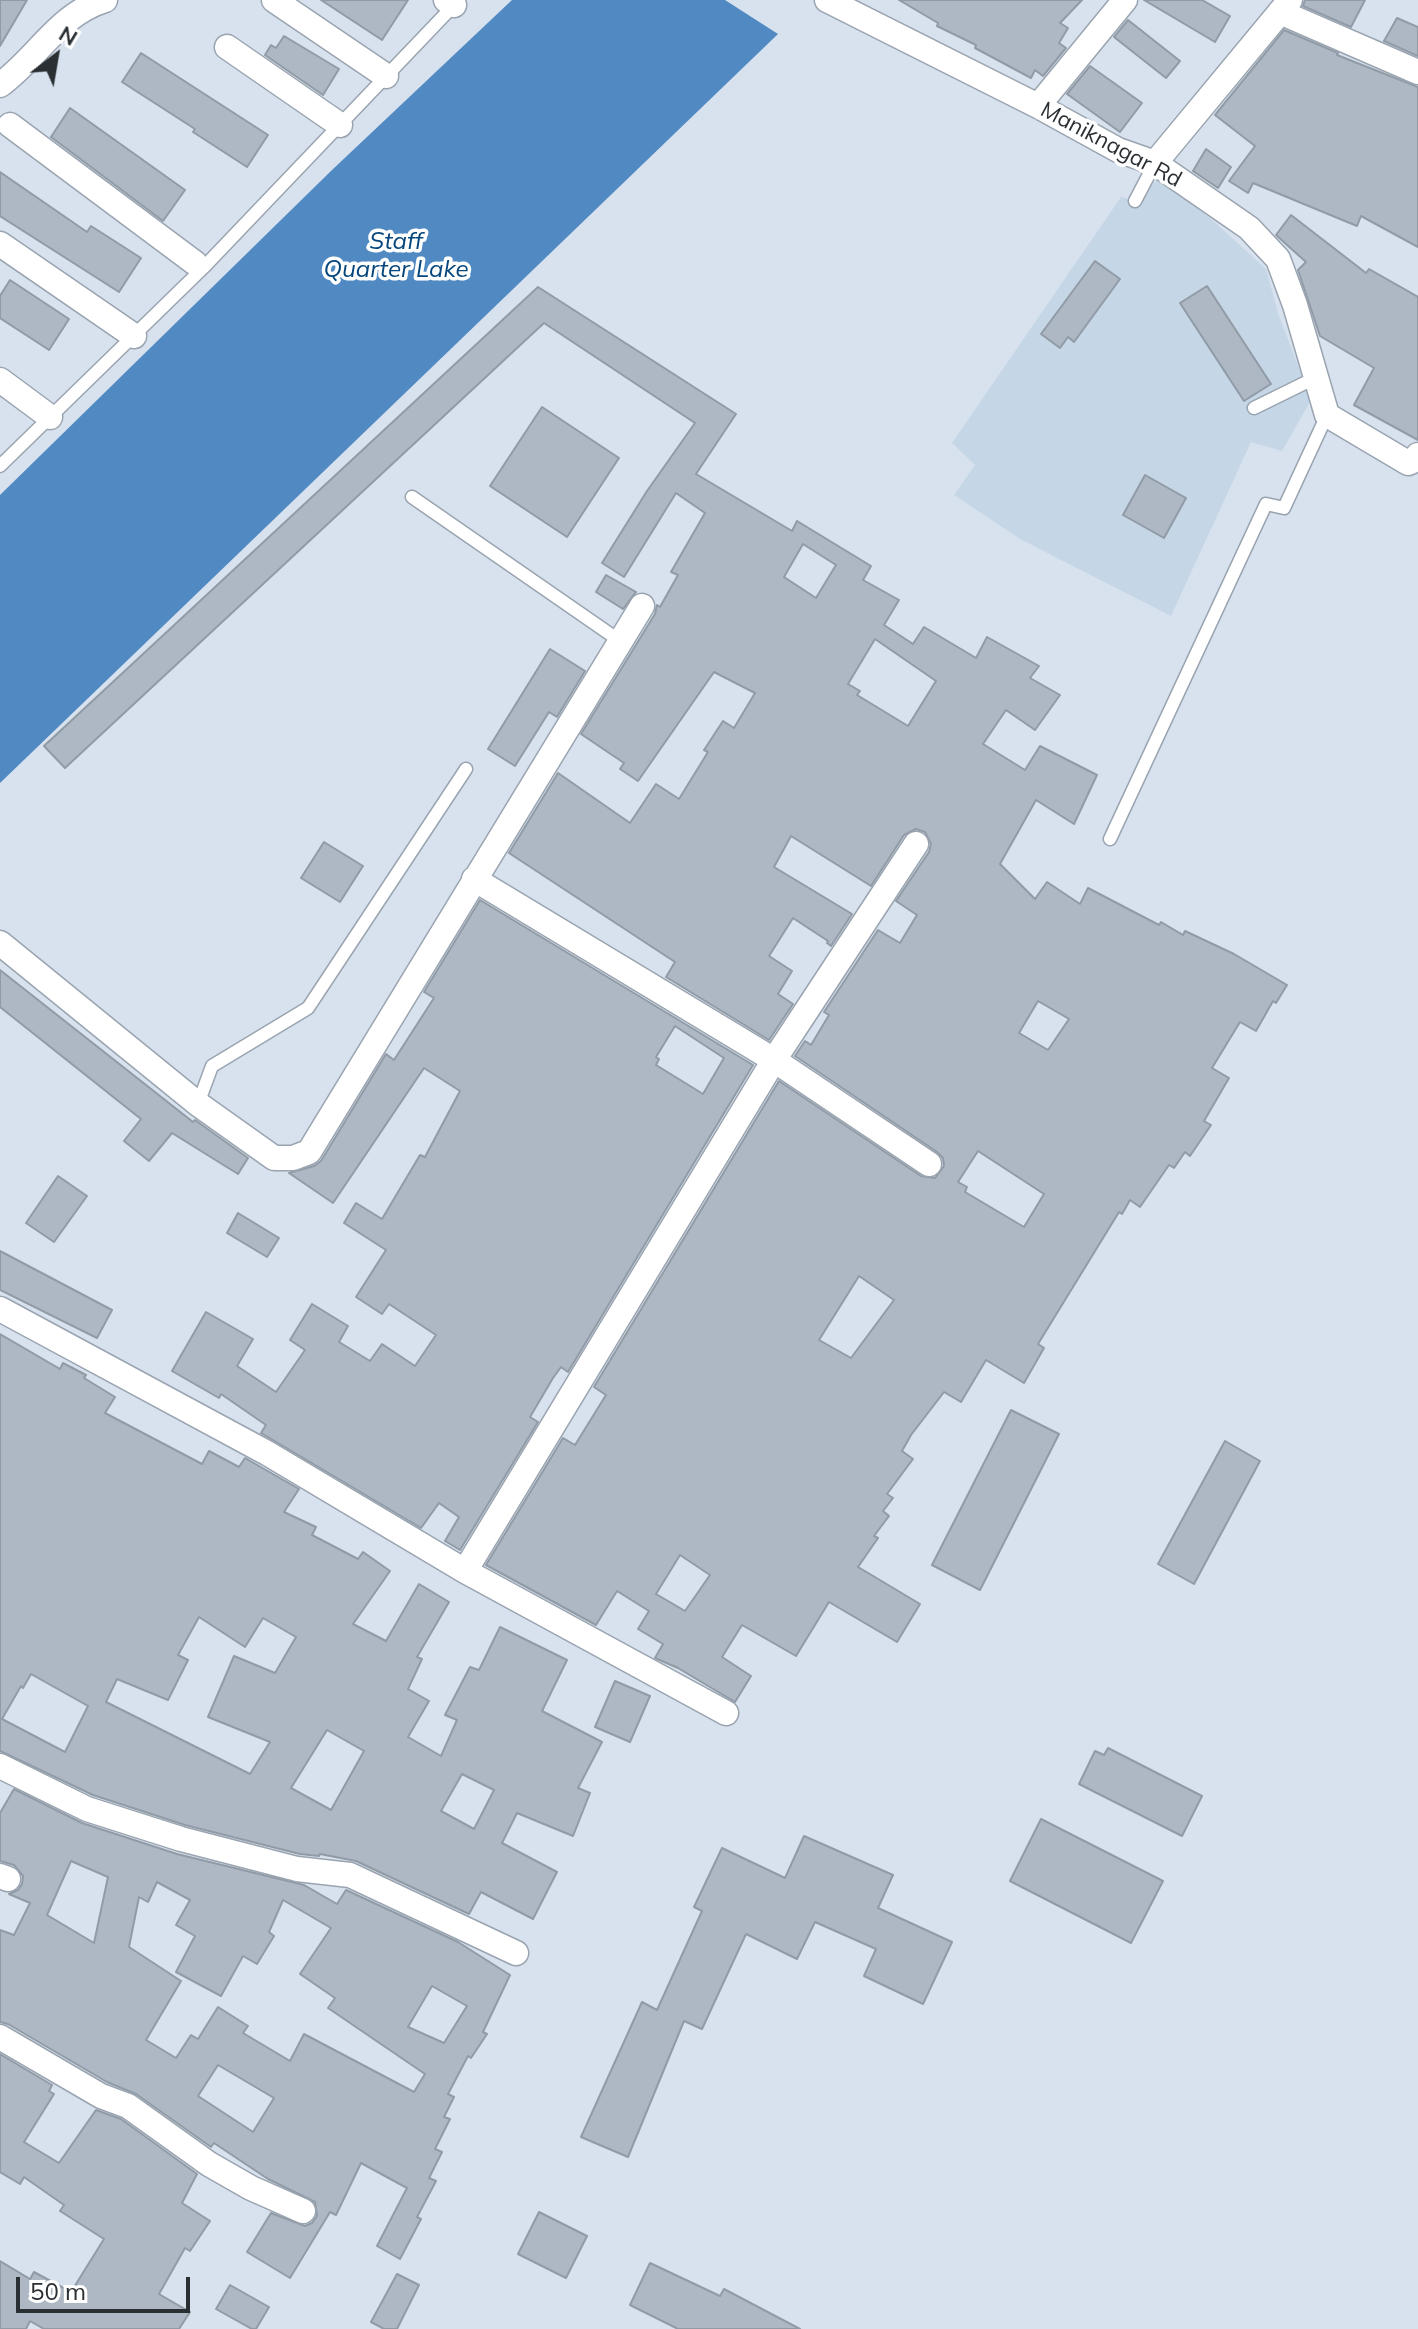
<!DOCTYPE html>
<html>
<head>
<meta charset="utf-8">
<style>
  body { margin:0 }
  #map { position:relative; width:1418px; height:2329px; overflow:hidden; background:#d7e2ee; font-family:Mulish,sans-serif }
  canvas { display:block }
  .north { position:absolute; left:16px; top:16px; width:80px; height:80px; -webkit-text-stroke:6px #fff; paint-order:stroke; rotate:31deg; font-size:22px; font-weight:700; line-height:32px; text-align:center; color:#2a2f33 }
  .north::after { content:''; display:block; margin:auto; width:28px; height:36px; background:#2a2f33; clip-path:polygon(50% 0,100% 100%,50% 72%,0 100%) }
  .scale { position:absolute; left:16px; top:2277px; width:174px; height:36px; box-sizing:border-box; border:4px solid #2a2f33; border-top:0; padding-left:10px; font-size:24px; line-height:28px; white-space:nowrap; color:#2a2f33; -webkit-text-stroke:6px #fff; paint-order:stroke }
</style>
</head>
<body>
<div id="map">
<canvas width="1418" height="2329"></canvas>
<div class="north">N</div>
<div class="scale">50 m</div>
</div>
<script>
const ctx = document.querySelector('canvas').getContext('2d');
ctx.lineJoin = 'round';
function fill(path, color) { ctx.fillStyle = color; ctx.fill(path, 'evenodd'); }
function strokePath(path, color, width, dash) { ctx.strokeStyle = color; ctx.lineWidth = width; ctx.lineCap = dash ? 'butt' : 'round'; ctx.setLineDash(dash || []); ctx.stroke(path); }
function drawText(font, color, halo, rows, align = 'center') {
  ctx.font = font + ' Mulish,sans-serif'; ctx.lineWidth = 7; ctx.setLineDash([]); ctx.textBaseline = 'middle'; ctx.strokeStyle = halo; ctx.fillStyle = color; for (const [text, x, y, turn = 0] of rows) {
    ctx.save(); ctx.translate(x, y); ctx.rotate((+turn || 0) * Math.PI / 180); ctx.textAlign = isNaN(turn) ? turn : align; if (halo) ctx.strokeText(text, 0, 0); ctx.fillText(text, 0, 0); ctx.restore();
  }
}
const built = new Path2D(`
  M1159,178L1211,219L1266,269L1278,313L1311,400L1282,451L1251,442L1171,616L1020,539L954,495L975,465L952,443L1121,197L1135,201Z`);
const water = new Path2D(`
  M512,0H725L778,34L0,783V495L332,170Z`);
const building = new Path2D(`
  M0,0H27L0,46Z
  M321,0H408L382,40Z
  M899,0H1082L1060,23L1068,28L1059,43L1066,48L1043,76L1035,70L1031,78L975,48L976,45L937,26L938,23Z
  M1144,0H1202L1230,16L1215,42Z
  M1305,0H1365L1351,27L1303,6Z
  M1397,18L1418,27V56L1384,41Z
  M1128,20L1180,61L1166,78L1114,37Z
  M1284,30L1338,53L1337,55L1418,87V247L1361,216L1357,226L1253,183L1248,193L1229,181L1255,146L1215,115Z
  M284,36L339,69L323,95L265,55L271,45L276,48Z
  M141,53L268,135L247,167L193,132L195,129L122,82Z
  M1090,66L1142,103L1120,132L1067,94Z
  M70,108L185,190L163,221L51,137Z
  M1206,149L1231,167L1218,188L1193,171Z
  M0,172L87,232L91,226L141,258L119,292L0,216Z
  M1291,215L1366,273L1369,269L1418,297V440L1354,405L1374,368L1320,336L1298,270L1306,262L1276,235Z
  M1095,261L1120,279L1074,342L1068,337L1060,348L1041,334Z
  M10,280L69,319L49,350L0,318V296Z
  M1207,286L1271,384L1244,401L1180,303Z
  M538,287L736,414L696,474L792,531L797,521L871,566L863,580L899,600L884,625L913,644L924,627L976,658L987,637L1039,666L1030,678L1060,695L1035,730L1006,710L983,744L1025,770L1040,746L1097,775L1074,824L1036,800L1000,864L1035,899L1047,882L1080,904L1088,888L1159,925L1161,922L1183,935L1185,931L1234,954L1287,985L1276,1003L1273,1001L1256,1031L1240,1022L1212,1068L1229,1078L1204,1121L1211,1125L1190,1156L1185,1152L1174,1168L1169,1165L1140,1207L1130,1200L1122,1214L1119,1212L1038,1344L1044,1348L1024,1383L986,1360L961,1402L944,1392L911,1435L902,1451L913,1459L887,1494L893,1498L883,1511L889,1516L874,1536L878,1538L858,1567L920,1604L897,1642L829,1602L796,1656L742,1625L722,1657L751,1676L735,1702L678,1668L655,1658L663,1644L638,1629L649,1611L617,1591L596,1625L486,1565L563,1438L575,1445L606,1395L594,1387L779,1081L921,1176L935,1178L944,1166L943,1158L937,1152L795,1056L805,1041L811,1045L829,1015L824,1012L878,930L900,943L917,915L896,901L929,852L931,844L925,832L916,829L904,835L871,886L791,836L774,867L852,914L831,946L827,943L828,941L793,918L769,956L792,971L778,994L793,1004L769,1040L666,977L675,962L509,853L558,773L630,823L656,784L679,799L708,752L704,750L723,721L734,728L755,693L714,672L638,781L620,769L624,763L581,734L655,614L657,605L660,607L678,575L671,572L705,513L676,493L624,577L602,563L647,491L695,423L544,323L65,768L44,746ZM803,544L836,565L816,598L784,577ZM875,639L936,681L908,726L857,695L860,691L848,684ZM1038,1001L1069,1019L1048,1050L1019,1033ZM978,1151L1044,1194L1024,1227L965,1192L967,1187L958,1182ZM859,1276L894,1300L851,1358L819,1340ZM680,1555L710,1575L685,1611L656,1594Z
  M542,407L619,458L567,537L490,486Z
  M1145,475L1186,498L1164,538L1123,515Z
  M606,575L636,592L623,609L596,592Z
  M550,649L585,671L557,717L549,712L515,766L488,749Z
  M324,842L363,866L340,902L301,878Z
  M480,900L753,1065L568,1372L561,1367L553,1378L530,1417L538,1422L460,1550L445,1541L459,1517L439,1503L421,1528L261,1433L266,1425L221,1394L219,1398L172,1371L206,1312L253,1339L237,1366L276,1392L305,1350L290,1340L312,1304L348,1326L339,1342L370,1361L382,1344L415,1366L436,1335L389,1304L382,1314L356,1297L386,1250L344,1223L356,1203L382,1219L420,1155L425,1157L460,1091L424,1068L333,1203L289,1173L314,1166L321,1161L386,1054L394,1060L434,998L424,992ZM675,1026L724,1058L703,1094L656,1065L659,1059L656,1057Z
  M0,970L193,1122L195,1120L248,1158L238,1174L172,1133L149,1161L124,1141L141,1119L0,1007Z
  M58,1176L87,1196L54,1242L26,1223Z
  M238,1213L279,1238L267,1257L227,1233Z
  M0,1251L112,1310L97,1338L0,1290Z
  M0,1334L60,1369L63,1363L86,1375L84,1378L115,1397L105,1413L202,1464L209,1451L239,1467L245,1458L299,1489L284,1512L316,1527L312,1535L358,1559L363,1552L390,1571L353,1624L386,1641L419,1584L449,1602L417,1657L422,1659L408,1689L429,1701L408,1737L441,1756L457,1720L445,1715L470,1667L479,1670L500,1627L567,1660L542,1711L602,1742L578,1788L590,1793L573,1836L517,1813L502,1843L557,1872L533,1919L481,1892L469,1914L356,1861L320,1854L319,1856L300,1854L185,1825L93,1795L0,1751ZM199,1617L245,1647L263,1618L296,1637L275,1673L234,1656L208,1717L270,1742L250,1774L106,1702L117,1679L168,1700L188,1660L178,1655ZM31,1674L88,1706L65,1752L2,1719L21,1686L23,1688ZM327,1730L364,1751L331,1810L291,1788ZM462,1774L494,1790L474,1829L441,1811Z
  M1011,1410L1059,1434L980,1590L932,1565Z
  M1225,1441L1260,1461L1194,1584L1158,1564Z
  M615,1681L650,1696L630,1742L595,1727Z
  M1108,1748L1202,1796L1182,1836L1079,1784L1095,1751L1104,1755Z
  M14,1789L82,1823L177,1854L304,1885L337,1904L346,1890L458,1942L510,1975L483,2032L487,2034L471,2058L468,2056L448,2094L454,2097L444,2117L450,2119L435,2149L442,2152L429,2178L436,2181L417,2217L421,2219L400,2259L377,2246L407,2188L361,2163L336,2215L330,2212L290,2278L247,2252L271,2213L305,2226L312,2223L317,2216L315,2202L268,2179L214,2143L211,2147L136,2094L107,2082L8,2024L0,2022V1930L14,1935L30,1903L9,1894L18,1890L22,1884L23,1876L14,1865L0,1861V1813ZM71,1861L108,1877L94,1943L47,1915ZM157,1882L190,1900L176,1925L195,1936L176,1972L221,1996L243,1956L257,1964L274,1936L269,1932L283,1900L331,1928L300,1974L335,1998L328,2008L425,2074L414,2092L304,2034L290,2061L243,2033L248,2026L218,2007L198,2039L191,2035L176,2058L146,2040L181,1981L129,1947L139,1897L148,1902ZM432,1986L467,2006L444,2043L408,2027ZM218,2065L274,2098L253,2132L198,2096Z
  M1041,1819L1163,1881L1131,1943L1010,1881Z
  M804,1836L893,1875L878,1908L952,1942L923,2004L864,1976L876,1949L815,1922L797,1959L746,1934L702,2029L684,2021L628,2157L581,2137L642,2002L657,2010L702,1911L694,1907L722,1848L785,1878Z
  M0,2054L52,2085L49,2091L54,2094L24,2142L59,2163L96,2110L121,2119L197,2174L182,2203L210,2221L190,2251L185,2248L159,2294L190,2312L179,2329H44L30,2321L26,2329H0V2261L30,2279L34,2272L71,2292L104,2239L60,2211L64,2205L24,2177L20,2184L0,2172Z
  M539,2212L587,2236L566,2278L518,2254Z
  M650,2263L720,2296L724,2289L800,2329H678L630,2305Z
  M397,2274L419,2285L397,2329H384L371,2322Z
  M230,2285L269,2307L256,2329H252L216,2309Z`);
const lane = new Path2D(`
  M1135,201L1155,163
  M1254,408L1317,377
  M0,466L203,268L455,4
  M412,497L620,641
  M1110,839L1266,504L1284,508L1327,415
  M198,1104L212,1066L308,1008L466,769`);
const street = new Path2D(`
  M274,0L386,76
  M446,0L454,5
  M827,0L1038,106L1118,150L1155,163L1249,228L1278,259L1295,305L1327,415L1408,463L1415,460L1418,455
  M1280,12L1418,72
  M227,47L340,125
  M0,85C38,57 59,14 105,0
  M1038,106L1125,0
  M10,125L195,263
  M1155,163L1290,0
  M0,244L134,336
  M0,380L50,417
  M474,879L774,1060L929,1164
  M0,943L198,1104L274,1158H293L309,1152L642,606
  M0,1309L267,1453L465,1571L726,1713
  M465,1571L774,1060L916,844
  M0,1766L87,1809L181,1839L297,1869L350,1875L516,1953
  M0,1876L8,1879
  M0,2037L101,2096L128,2106L209,2164L251,2188L303,2211`);
const streetNames = [
  ["Maniknagar Rd",1111,145,28]
];
const waterNames = [
  ["Staff",396,242],
  ["Quarter Lake",396,270]
];
fill(built, '#c5d6e6');
fill(water, '#5189c2');
fill(building, '#aeb8c4');
strokePath(building, '#919ba6', 2);
strokePath(lane, '#9aa4b0', 15);
strokePath(street, '#9aa4b0', 27);
strokePath(lane, '#fff', 12);
strokePath(street, '#fff', 24);
drawText('22px', '#2a2f33', '#fff', streetNames);
drawText('italic 24px', '#05467c', '#fff', waterNames);
</script>
</body>
</html>
